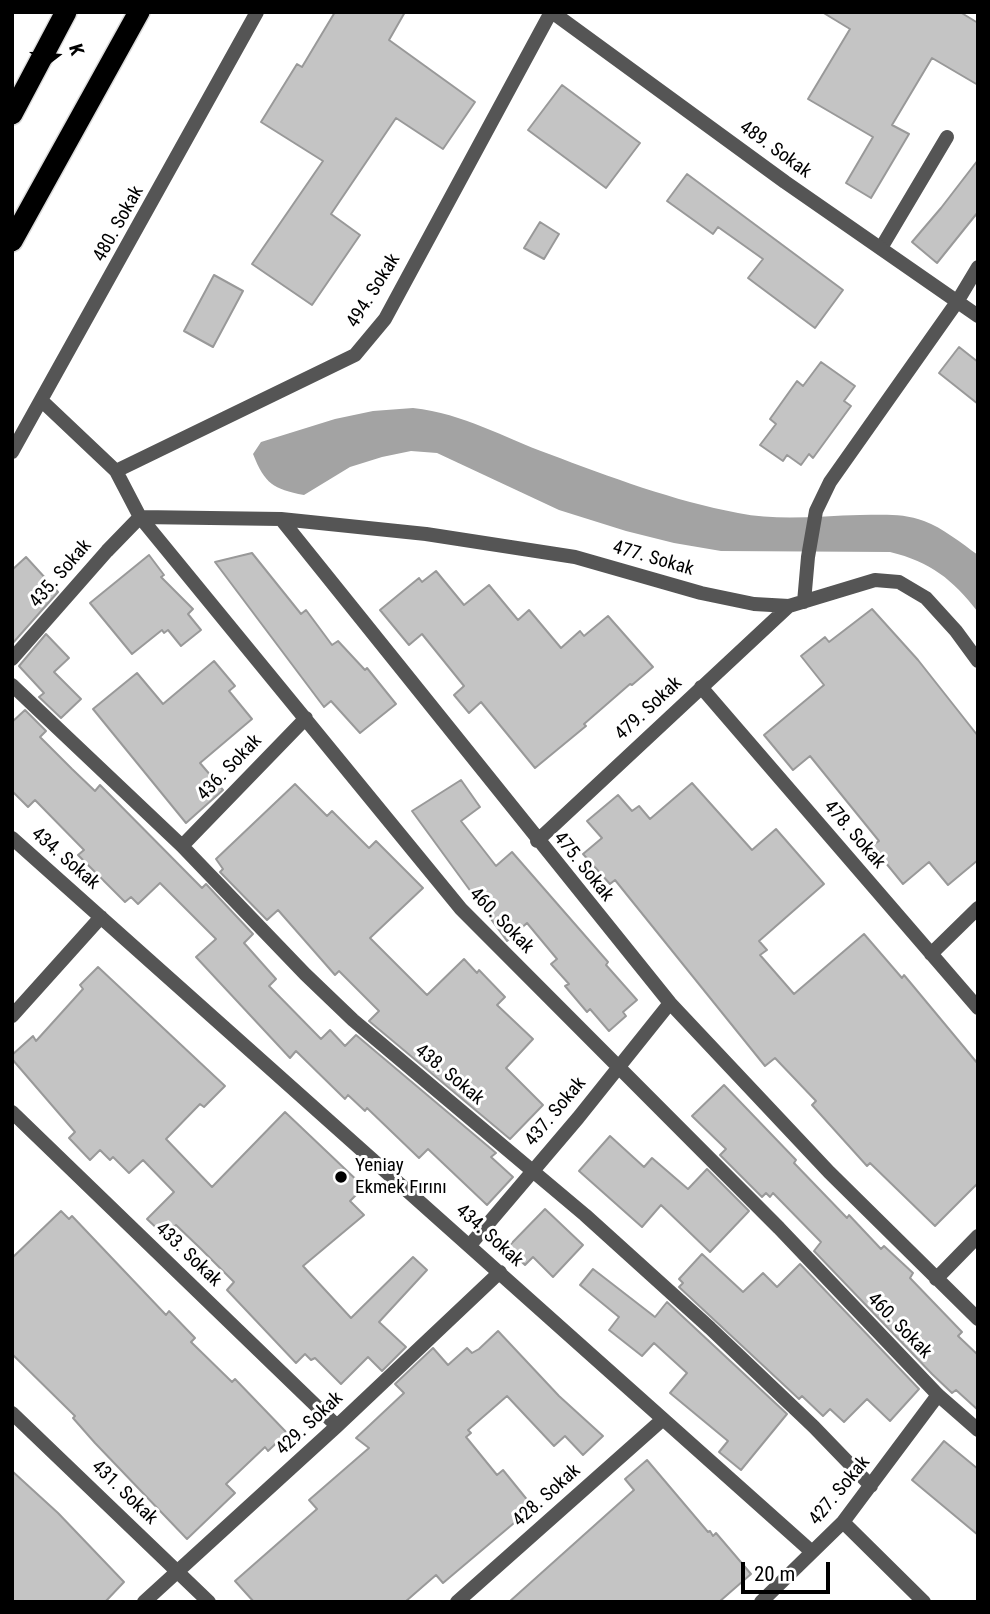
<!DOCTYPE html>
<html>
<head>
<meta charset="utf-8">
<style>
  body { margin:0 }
  #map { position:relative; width:990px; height:1614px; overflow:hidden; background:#fff; font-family:"Roboto Condensed",sans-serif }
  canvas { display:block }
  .frame { position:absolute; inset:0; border:14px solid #000; pointer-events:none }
  .north { position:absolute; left:21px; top:21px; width:70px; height:70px; -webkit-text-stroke:5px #fff; paint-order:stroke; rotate:73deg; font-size:19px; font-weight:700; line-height:28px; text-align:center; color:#000 }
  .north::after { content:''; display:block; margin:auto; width:24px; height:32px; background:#000; clip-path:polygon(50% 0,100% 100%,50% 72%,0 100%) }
  .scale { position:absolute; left:741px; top:1562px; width:89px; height:32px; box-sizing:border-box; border:4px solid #000; border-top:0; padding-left:9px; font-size:21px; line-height:24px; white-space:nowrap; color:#000; -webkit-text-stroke:5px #fff; paint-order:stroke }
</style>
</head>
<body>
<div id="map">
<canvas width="990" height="1614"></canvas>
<div class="frame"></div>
<div class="north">K</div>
<div class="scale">20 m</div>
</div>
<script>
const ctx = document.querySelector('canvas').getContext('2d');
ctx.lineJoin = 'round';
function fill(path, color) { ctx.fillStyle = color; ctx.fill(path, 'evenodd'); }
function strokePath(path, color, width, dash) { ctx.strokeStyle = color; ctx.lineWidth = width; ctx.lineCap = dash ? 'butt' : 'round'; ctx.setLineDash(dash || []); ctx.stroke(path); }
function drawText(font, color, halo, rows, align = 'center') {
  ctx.font = font + ' "Roboto Condensed",sans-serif'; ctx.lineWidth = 6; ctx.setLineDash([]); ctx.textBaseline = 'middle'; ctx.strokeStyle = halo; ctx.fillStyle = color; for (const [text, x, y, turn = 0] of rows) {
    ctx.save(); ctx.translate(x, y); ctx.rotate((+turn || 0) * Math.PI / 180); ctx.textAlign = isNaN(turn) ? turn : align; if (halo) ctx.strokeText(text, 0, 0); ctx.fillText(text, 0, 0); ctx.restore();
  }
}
const water = new Path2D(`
  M413,408C465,414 502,437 549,454C610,477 674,501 738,513C778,521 820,516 860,515C882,515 903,513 924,521C943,528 961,543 978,555V612C952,579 931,562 890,552L721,551L674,543L626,531L559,510L437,453L411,451L382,457L350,467L304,495C273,489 265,484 253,454L261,442L335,419L373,411Z`);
const building = new Path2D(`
  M335,12H405L389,40L475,102L443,149L396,118L331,214L360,235L312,305L252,264L323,161L261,122L297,64L302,67Z
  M822,12H960L978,23V85L932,58L892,125L909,134L871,198L846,183L873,137L808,99L850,29Z
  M562,85L640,143L606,188L528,130Z
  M978,160V212L937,263L912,242L941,208Z
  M687,174L843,290L815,328L748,278L763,259L718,227L713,234L667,201Z
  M540,222L559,234L544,259L524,248Z
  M214,275L243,291L213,347L184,331Z
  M959,347L978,362V404L939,373Z
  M821,362L855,386L844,401L851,406L813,458L809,454L801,465L787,455L783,461L760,445L776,424L770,419L797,381L803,386Z
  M252,553L301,614L306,610L332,645L338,641L365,670L367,668L396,704L360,733L331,701L324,707L215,562Z
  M149,555L164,575L161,577L193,609L188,614L201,630L181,646L168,630L164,633L162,630L132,654L90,603Z
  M26,557L58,592L12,644V570Z
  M436,571L464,605L489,585L518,620L529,610L561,648L580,631L584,636L608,616L653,667L632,685L630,684L584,724L586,726L535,768L481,702L469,713L454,695L464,686L422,634L409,645L380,610L419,578L422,582Z
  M872,609L918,660L978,736V860L948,885L929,862L903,884L872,846L879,841L810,756L793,770L764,735L824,685L801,656L825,637L829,642Z
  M46,634L69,658L54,672L81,699L61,718L39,697L44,693L19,666Z
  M214,661L235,686L229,691L252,719L200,763L223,790L186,823L93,709L137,673L163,704Z
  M25,710L46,731L40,737L72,769L95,791L100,785L202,888L206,884L253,934L244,943L276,979L269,986L321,1039L330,1030L345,1046L356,1035L496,1153L491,1157L513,1177L487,1205L428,1149L419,1158L367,1108L365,1111L348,1095L345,1099L296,1051L290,1058L196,957L216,939L160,883L138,904L131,897L125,902L78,855L84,850L35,800L28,807L12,791V722Z
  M461,780L480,807L461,821L496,866L512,852L608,962L606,965L637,1000L623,1012L626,1016L609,1031L590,1009L587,1012L565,986L569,984L551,964L557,959L527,923L507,941L412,811Z
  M692,783L752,850L776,829L824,884L759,941L767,950L760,955L794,994L864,934L902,978L904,975L978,1064V1183L935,1226L870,1163L867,1166L812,1105L816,1101L775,1058L765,1066L615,880L610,884L583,854L602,838L587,821L618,795L632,811L639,806L650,819Z
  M295,784L327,816L332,811L369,848L376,841L423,888L370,938L427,995L464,959L477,973L479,970L505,997L497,1005L533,1039L506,1068L543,1105L510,1139L369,1021L379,1011L339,971L335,975L278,910L267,920L220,872L223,869L216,859Z
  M98,967L225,1086L204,1107L200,1104L166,1139L212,1187L285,1112L364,1187L350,1201L364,1215L303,1266L351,1318L413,1257L427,1270L379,1322L406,1347L382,1371L368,1357L341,1384L315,1358L311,1360L305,1354L296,1363L227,1290L234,1282L200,1248L176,1225L165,1236L147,1219L174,1192L143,1160L129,1173L113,1157L110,1160L100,1150L90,1160L69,1138L75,1132L12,1059V1055L33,1036L36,1041L83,989L80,985Z
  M724,1085L796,1160L794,1163L847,1218L849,1215L881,1249L884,1246L913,1273L910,1278L962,1332L958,1336L978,1355V1410L956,1390L952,1393L932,1374L814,1251L821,1242L773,1193L770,1197L766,1193L762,1197L720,1155L726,1149L692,1116Z
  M610,1136L644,1167L652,1158L688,1189L707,1169L749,1211L710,1252L661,1205L642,1227L579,1171Z
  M545,1209L583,1245L553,1277L533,1257L525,1265L507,1248Z
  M61,1211L69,1219L72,1216L166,1315L169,1311L195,1338L191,1342L232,1382L235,1379L287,1433L268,1451L265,1447L226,1484L235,1493L187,1539L95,1443L73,1418L75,1416L12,1354V1258Z
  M702,1254L743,1292L763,1273L777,1287L800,1264L919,1389L890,1421L867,1399L844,1422L830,1409L823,1416L802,1396L799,1399L679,1287L683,1283L679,1279Z
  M593,1269L655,1317L667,1302L787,1414L741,1470L719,1452L728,1441L670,1393L687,1373L654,1343L642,1356L609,1330L619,1317L580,1285Z
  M498,1331L559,1396L603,1436L583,1455L565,1436L554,1446L507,1396L468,1430L471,1433L466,1437L497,1475L503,1470L533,1507L443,1583L436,1575L405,1602H254L235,1581L317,1509L309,1500L369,1448L356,1438L404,1393L395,1384L433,1348L448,1365L467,1348L472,1353L479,1349Z
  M944,1441L978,1469V1535L912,1480Z
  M647,1460L708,1532L710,1531L713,1536L716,1533L751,1574L719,1602H509L634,1490L625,1479Z
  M12,1471L58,1513L124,1582L105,1602H12Z`);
const lane = new Path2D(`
  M881,248L947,137`);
const street = new Path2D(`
  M552,12L785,182L978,316
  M42,401L116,471L140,517L461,909L779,1228L938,1395L978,1430
  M12,452L257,12
  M116,471L355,355L385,319L551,12
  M281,519L426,534L575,557L701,593L754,604L789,606L875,580L899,582L926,598L956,631L978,661
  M804,602L808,557L816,511L830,482L957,302L978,267
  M12,659L107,551L140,517L281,519L670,1003L829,1172L978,1319
  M12,685L182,846L305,974L353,1020L585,1215L710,1328L814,1427L871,1486
  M701,687L978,1008
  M12,838L812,1552
  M537,841L789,606
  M182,846L306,718
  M931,954L978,908
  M12,1016L101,917
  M12,1112L337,1426
  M470,1245L578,1118L670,1003
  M936,1279L978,1236
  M12,1413L209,1602
  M843,1522L924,1602
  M144,1602L337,1426L500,1272
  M457,1602L662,1420
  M761,1602L843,1522L938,1395`);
const highway = new Path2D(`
  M12,114L66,12
  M12,241L139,12`);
const markers = [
  [341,1177,7,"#000"]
];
const streetNames = [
  ["489. Sokak",775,150,36],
  ["480. Sokak",119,224,-61],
  ["494. Sokak",374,291,-58],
  ["477. Sokak",653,559,16],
  ["435. Sokak",61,574,-49],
  ["479. Sokak",649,709,-43],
  ["436. Sokak",230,768,-46],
  ["478. Sokak",854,835,49],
  ["434. Sokak",65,859,41],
  ["475. Sokak",583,867,51],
  ["460. Sokak",501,921,46],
  ["438. Sokak",449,1075,40],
  ["437. Sokak",556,1112,-50],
  ["434. Sokak",489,1236,42],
  ["433. Sokak",188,1255,44],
  ["460. Sokak",899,1326,46],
  ["429. Sokak",310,1424,-43],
  ["427. Sokak",840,1491,-50],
  ["431. Sokak",124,1493,44],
  ["428. Sokak",547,1496,-42]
];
const poiNames = [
  ["Yeniay",355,1166],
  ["Ekmek Fırını",355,1188]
];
fill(water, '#a3a3a3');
fill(building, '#c4c4c4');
strokePath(building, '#999', 2);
strokePath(highway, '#dbdbdb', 24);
strokePath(lane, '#555', 14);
strokePath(street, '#555', 14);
strokePath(highway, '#000', 21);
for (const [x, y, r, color] of markers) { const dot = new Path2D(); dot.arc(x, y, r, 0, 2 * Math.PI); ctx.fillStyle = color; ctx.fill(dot); strokePath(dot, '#fff', 2.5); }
drawText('19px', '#000', '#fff', streetNames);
drawText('19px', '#000', '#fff', poiNames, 'left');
</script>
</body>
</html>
